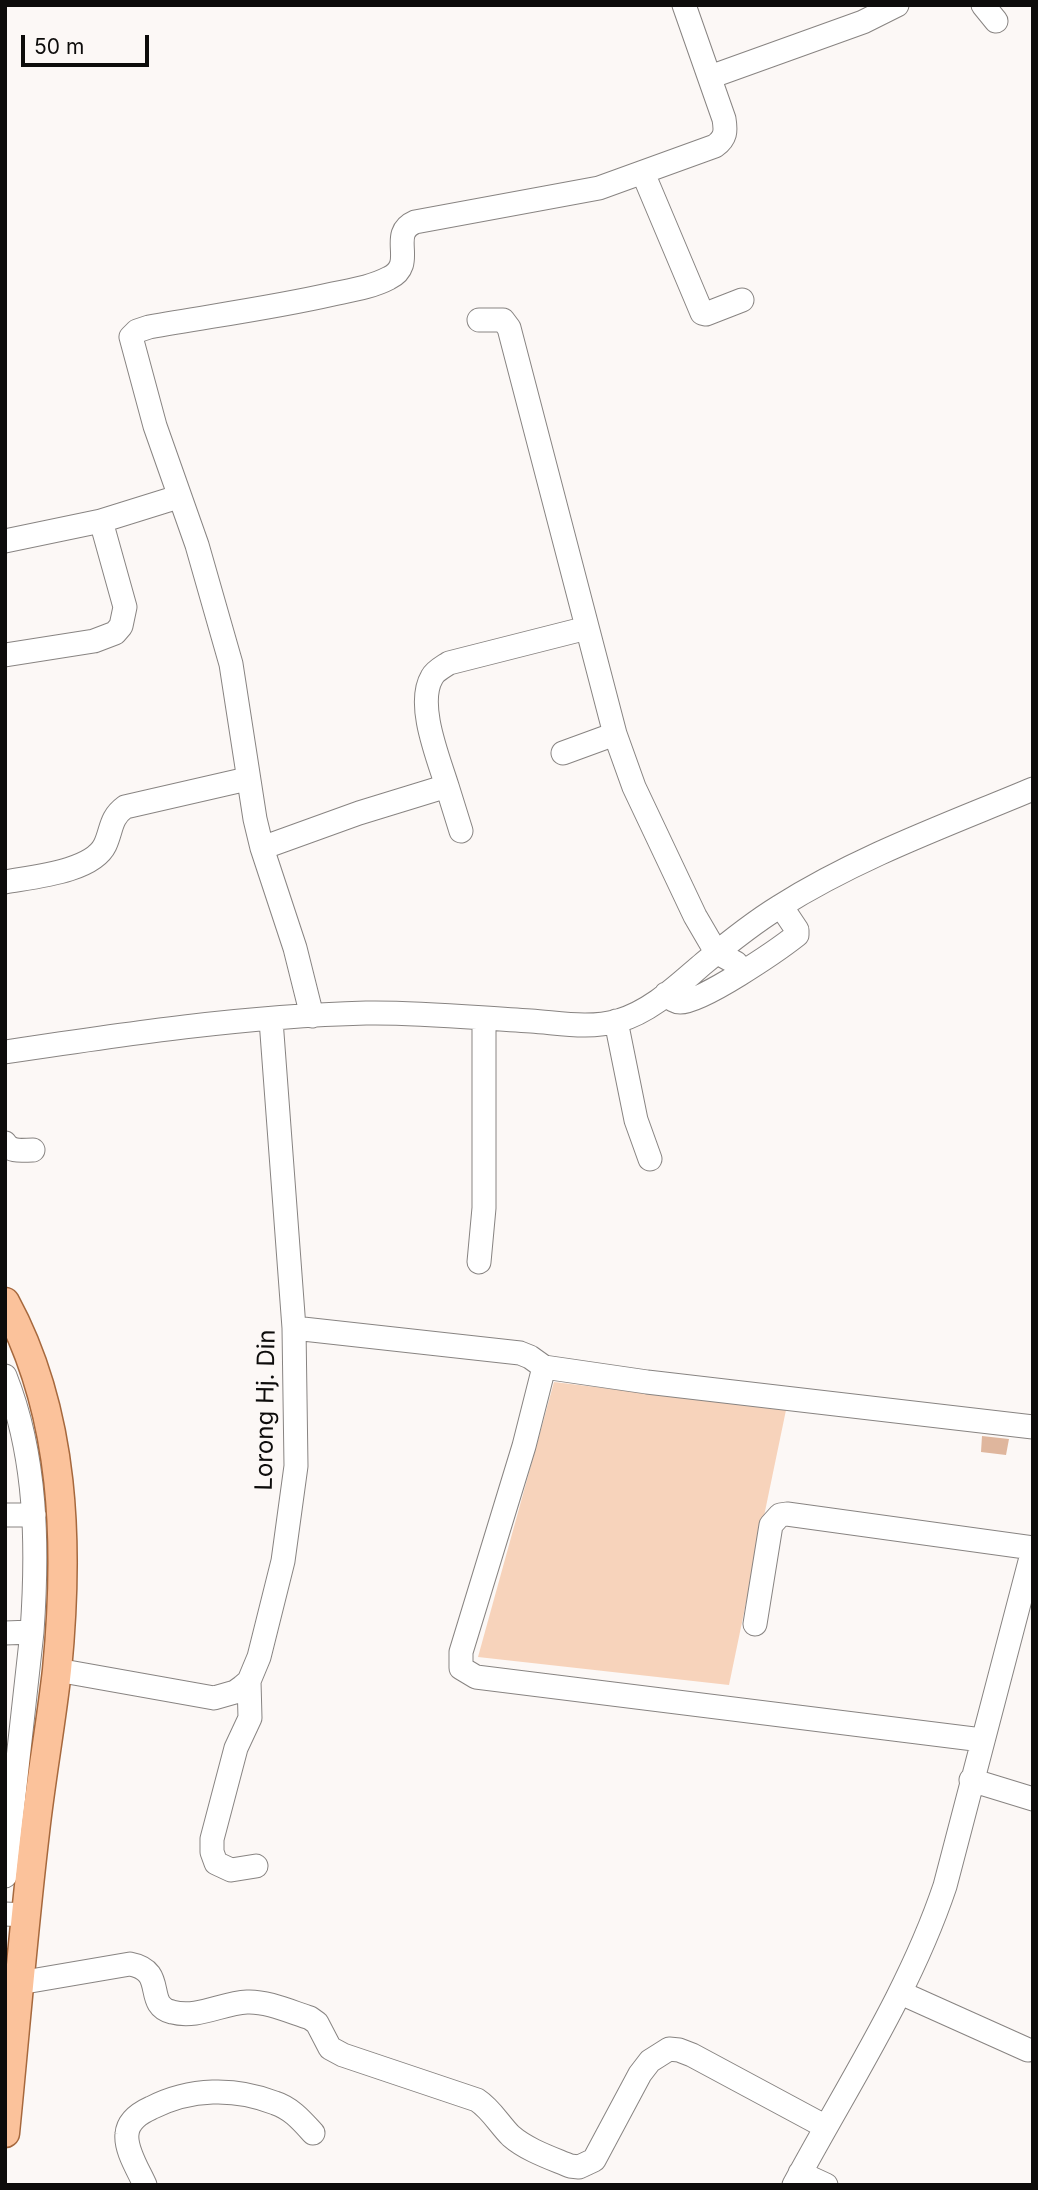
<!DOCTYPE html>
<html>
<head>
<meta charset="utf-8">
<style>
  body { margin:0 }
  #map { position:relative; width:1038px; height:2190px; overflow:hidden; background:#fcf8f6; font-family:Inter,sans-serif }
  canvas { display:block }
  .frame { position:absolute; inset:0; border:7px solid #0d0c0b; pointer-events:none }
  .scale { position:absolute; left:21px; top:35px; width:128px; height:32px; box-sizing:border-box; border:4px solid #0d0c0b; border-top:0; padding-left:9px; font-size:21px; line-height:24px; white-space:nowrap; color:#0d0c0b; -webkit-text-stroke:5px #fcf8f6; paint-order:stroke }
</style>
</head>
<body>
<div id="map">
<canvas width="1038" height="2190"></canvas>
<div class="frame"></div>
<div class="scale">50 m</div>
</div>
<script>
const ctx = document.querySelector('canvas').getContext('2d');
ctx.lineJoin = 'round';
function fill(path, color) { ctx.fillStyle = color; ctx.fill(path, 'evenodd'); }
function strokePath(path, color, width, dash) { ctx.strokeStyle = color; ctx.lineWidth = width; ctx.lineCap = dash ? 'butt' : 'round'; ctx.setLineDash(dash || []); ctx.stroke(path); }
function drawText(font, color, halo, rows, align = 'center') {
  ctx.font = font + ' Inter,sans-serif'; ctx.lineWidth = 5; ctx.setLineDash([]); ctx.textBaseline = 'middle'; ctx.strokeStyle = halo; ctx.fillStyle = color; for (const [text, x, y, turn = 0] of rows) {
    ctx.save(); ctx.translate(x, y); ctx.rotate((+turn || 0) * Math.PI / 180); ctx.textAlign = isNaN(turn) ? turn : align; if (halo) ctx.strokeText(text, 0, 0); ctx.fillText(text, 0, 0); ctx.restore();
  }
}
const green = new Path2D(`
  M554,1382L786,1410L729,1685L478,1657Z`);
const building = new Path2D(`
  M982,1436L1009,1439L1006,1455L981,1452Z`);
const minor = new Path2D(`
  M983,5L996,21
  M710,77L863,22L897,5
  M643,173L702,313L706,314L742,300
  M479,320H503L509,328L615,734L634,787L695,916L716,952L736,963L743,971
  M5,541L101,521L178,497
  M5,655L94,641L115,633L121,626L125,607L101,521
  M563,753L615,734
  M447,786L461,831
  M262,848L359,813L447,786C438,757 416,704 432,677C435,671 443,667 449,663L587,628
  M5,882C32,877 92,872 105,845C112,830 110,818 125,807L247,779
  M666,994C671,998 674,1002 680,1002C701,1003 778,950 797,935V930L781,906
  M312,1016L295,948L262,848L255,819L231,664L197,545L155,426L131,337L137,331L149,327C210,316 272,308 333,294C352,290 372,287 389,278C418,264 387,234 415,222L599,188L715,146C726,138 726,131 724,119L684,5
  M616,1021L636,1120L650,1159
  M5,1052C125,1034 245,1016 366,1013C421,1012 476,1018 531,1021C560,1023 589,1029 618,1021C652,1011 678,985 704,963C728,943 753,923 779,907C858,857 947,825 1033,789
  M5,1143C11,1153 23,1150 33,1150
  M479,1262L484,1208V1018
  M294,1328L520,1353L530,1357L544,1367L647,1382L1033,1427
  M544,1367L524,1446L461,1652V1668L476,1677L982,1740
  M5,1376C37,1457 38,1547 32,1632L5,1633
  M5,1515H34
  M755,1624L771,1525L780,1515L787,1514L1033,1548
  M57,1670L214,1698L235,1692L242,1687L249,1681L259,1657L283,1561L296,1466L294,1328L271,1020
  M249,1681L250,1718L236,1748L212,1839V1852L216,1863L231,1870L256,1866
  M971,1780L1033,1799
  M5,1876L32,1632
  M5,1914L26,1915
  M19,1983L130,1964C168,1971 143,2005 172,2012C198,2019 222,2003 247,2002C267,2001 291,2012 310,2018L317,2023L330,2048L343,2055L477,2100C491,2109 499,2124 511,2136C527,2150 551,2158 570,2166L579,2167L594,2160L640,2074L650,2061L669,2049L679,2050L692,2055L826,2127
  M901,1993L1028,2050
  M800,2173L826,2185
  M145,2185C139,2171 125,2150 127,2134C128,2121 140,2113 151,2108C190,2088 235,2087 275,2103C291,2108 302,2121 313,2133
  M794,2185C847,2086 909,1993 945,1886L1033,1550`);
const major = new Path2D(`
  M5,1302C66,1414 69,1546 57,1670C51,1724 41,1778 35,1832C23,1933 15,2033 5,2133`);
const streetNames = [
  ["Lorong Hj. Din",266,1410,-89]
];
fill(green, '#f7d3bb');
fill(building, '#dfb69d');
strokePath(minor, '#888482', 25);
strokePath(major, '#a6683d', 31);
strokePath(minor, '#fff', 23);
strokePath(major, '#fbc29b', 28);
drawText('24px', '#0d0c0b', '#fcf8f6', streetNames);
</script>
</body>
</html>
